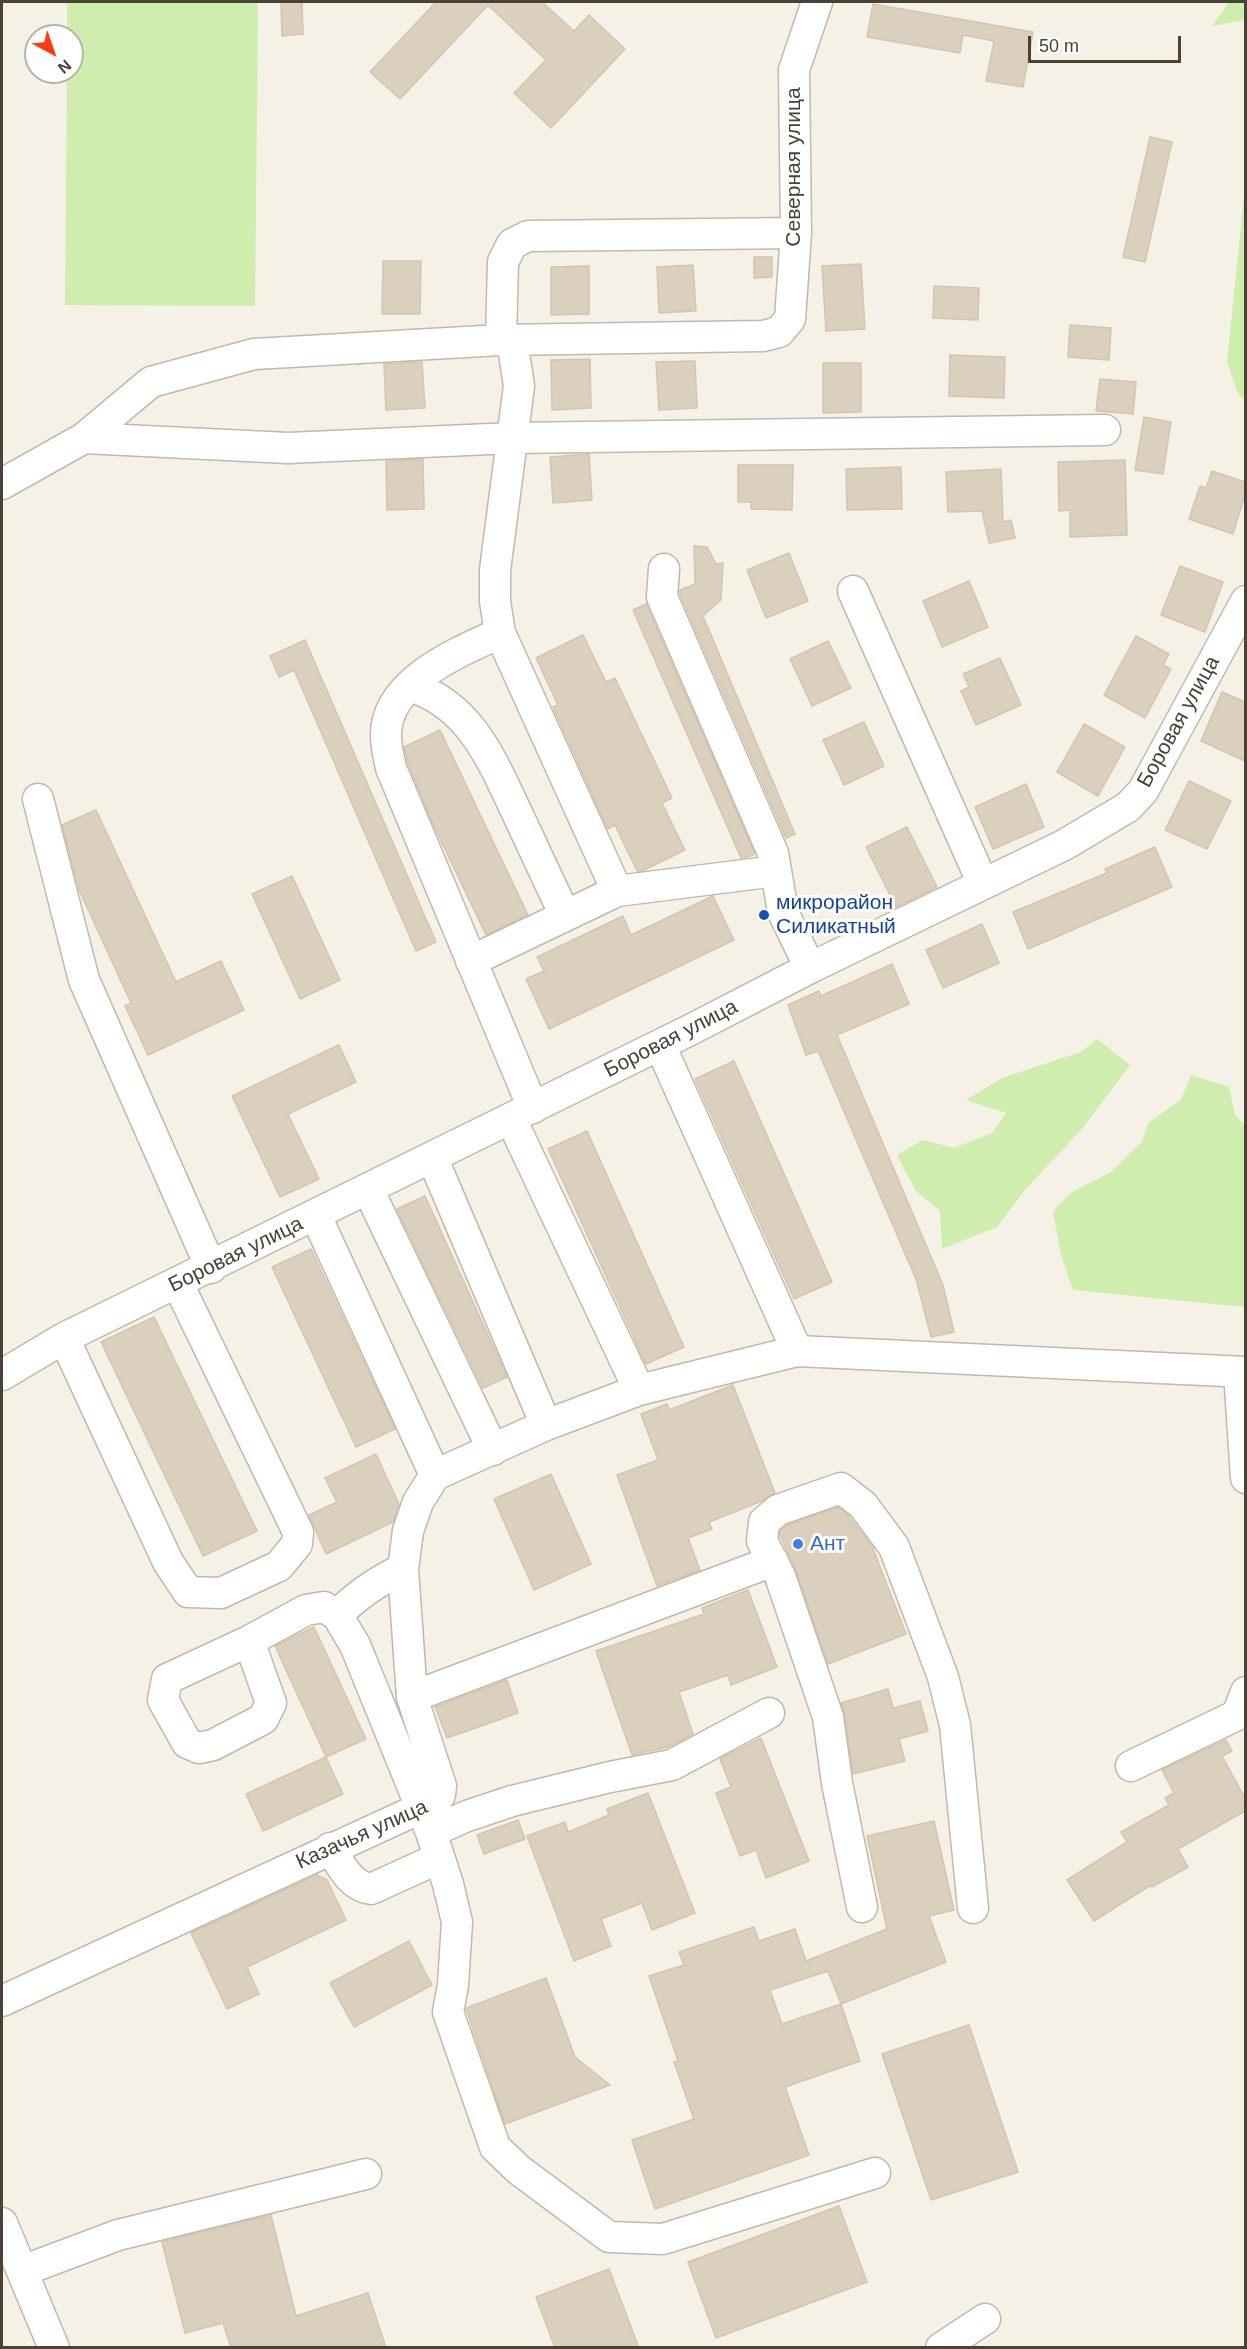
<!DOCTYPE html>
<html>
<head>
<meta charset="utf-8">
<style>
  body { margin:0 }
  #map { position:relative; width:1247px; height:2349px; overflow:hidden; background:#f5f1e7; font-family:Helvetica,sans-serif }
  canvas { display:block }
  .frame { position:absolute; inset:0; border:3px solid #494235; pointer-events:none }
  .north { position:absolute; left:24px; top:24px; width:60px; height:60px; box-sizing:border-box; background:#fff; border:2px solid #b6b3ae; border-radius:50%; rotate:140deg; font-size:16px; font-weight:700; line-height:24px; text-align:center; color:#494235 }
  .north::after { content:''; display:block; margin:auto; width:21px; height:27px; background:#ff3b14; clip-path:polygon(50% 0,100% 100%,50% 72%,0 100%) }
  .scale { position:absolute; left:1028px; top:36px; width:153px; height:27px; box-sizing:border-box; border:3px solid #494235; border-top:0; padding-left:8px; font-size:18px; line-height:21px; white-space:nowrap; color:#494235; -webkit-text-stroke:4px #fff; paint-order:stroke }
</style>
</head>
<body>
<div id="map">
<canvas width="1247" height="2349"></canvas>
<div class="frame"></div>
<div class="north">N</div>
<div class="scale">50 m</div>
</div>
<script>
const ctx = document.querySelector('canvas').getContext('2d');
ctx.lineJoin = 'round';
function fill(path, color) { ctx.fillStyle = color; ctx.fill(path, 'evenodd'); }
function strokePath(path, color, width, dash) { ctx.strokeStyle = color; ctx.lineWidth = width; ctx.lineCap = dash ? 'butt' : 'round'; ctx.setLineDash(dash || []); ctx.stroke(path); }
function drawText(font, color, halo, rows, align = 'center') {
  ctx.font = font + ' Helvetica,sans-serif'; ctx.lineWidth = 6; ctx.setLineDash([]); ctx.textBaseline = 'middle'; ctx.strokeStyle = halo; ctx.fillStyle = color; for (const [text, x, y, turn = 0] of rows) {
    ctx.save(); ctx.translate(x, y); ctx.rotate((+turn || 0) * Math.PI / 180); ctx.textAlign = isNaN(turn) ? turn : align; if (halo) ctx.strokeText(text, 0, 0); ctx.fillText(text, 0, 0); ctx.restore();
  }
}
const green = new Path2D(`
  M67,2L258,3L255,306L65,305L67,72H72V36H67Z
  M1229,2H1245V20L1212,26Z
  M1245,186L1246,400H1245L1238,394L1227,362Z
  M1097,1039L1130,1065L1081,1130L1025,1190L997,1227L942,1249L940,1211L916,1191L897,1155L923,1140L954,1148L992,1133L1006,1113L966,1100L1002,1078L1081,1052Z
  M1191,1075L1229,1087L1235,1115L1245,1125V1307L1073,1290L1061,1255L1053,1211L1072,1192L1111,1172L1141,1143L1149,1122L1181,1100Z`);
const building = new Path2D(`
  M281,2H302L303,34L282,36Z
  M436,2H542L574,31L589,15L625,49L551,128L514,93L546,60L488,5L400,99L370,72Z
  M873,4L1033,32L1023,87L986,81L994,41L963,35L960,53L867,37Z
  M1150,137L1172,142L1145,262L1123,257Z
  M754,257H772V277L754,278Z
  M383,261H421L420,314H382Z
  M861,264L865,329L826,331L822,266Z
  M693,265L696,311L659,313L657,267Z
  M589,266V314L551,315V267Z
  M934,286L979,288L978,320L933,318Z
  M1070,325L1111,328L1109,360L1068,357Z
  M950,355L1005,357L1004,398L949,396Z
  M590,359L591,408L552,410L551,360Z
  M695,361L697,408L659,410L656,362Z
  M422,362L425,408L386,410L384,364Z
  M823,363H861V412L823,413Z
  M1100,379L1136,382L1133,414L1096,411Z
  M1144,417L1171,422L1163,474L1135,470Z
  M589,454L592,500L553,503L550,457Z
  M423,459L424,509L387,510L386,461Z
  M1125,460L1127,535L1070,537V510L1059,511L1058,462Z
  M738,465H793L792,510L751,509V502H738Z
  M901,467L902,509L847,510L846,469Z
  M1001,469L1003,522L1011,520L1015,538L989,543L982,511L948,512L946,472Z
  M1212,471L1245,482V495L1233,534L1189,519L1200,486L1206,488Z
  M694,546L707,547L716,564L723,563L721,600L703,616L795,834L786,838L680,594V590L695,584Z
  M789,553L808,601L766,618L747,570Z
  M1180,566L1223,582L1205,632L1161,615Z
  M969,581L988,627L942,647L923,601Z
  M646,604L755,854L748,857L741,858L633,610Z
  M583,635L606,682L615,678L672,798L662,803L685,850L642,871H637L615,825L608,829L553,707L558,705L536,658Z
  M1136,636L1169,654L1163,665L1171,669L1145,718L1104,695Z
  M305,640L436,942L416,951L294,670L279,677L270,656Z
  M828,641L851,688L812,706L790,659Z
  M1000,658L1021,705L976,725L961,691L969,687L963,674Z
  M1222,692L1245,702V761L1201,741Z
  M864,722L884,766L844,785L823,740Z
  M1084,724L1125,747L1098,796L1057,772Z
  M440,730L528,915L486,935L433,824L408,763L404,747Z
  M1189,781L1231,801L1207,849L1165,830Z
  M1026,784L1044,827L993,849L975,807Z
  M96,810L176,982L221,961L244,1010L148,1055L125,1006L131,1003L80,892L62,825Z
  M907,827L937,887L896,907L866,847Z
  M1155,847L1172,887L1028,949L1013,912L1107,873L1105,869Z
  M292,876L340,980L300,999L252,894Z
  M713,896L734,940L549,1029L526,979L544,971L537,957L623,916L631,935Z
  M982,924L999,963L943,988L926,950Z
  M892,964L909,1004L837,1035L943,1285L954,1332L931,1337L916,1279L818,1051L806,1055L788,1005L819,991L821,996Z
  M339,1045L356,1082L288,1114L319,1179L280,1197L232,1096Z
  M734,1061L832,1282L794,1299L695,1079Z
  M587,1131L684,1347L646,1364L548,1149Z
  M425,1196L507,1377L483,1388L397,1209Z
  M311,1249L395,1429L356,1447L272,1267Z
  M154,1317L257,1531L203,1556L101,1342Z
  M733,1385L775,1493L762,1501L709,1522L712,1529L688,1538L700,1570L657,1586L617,1475L658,1460L641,1414L667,1404L669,1410Z
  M376,1454L399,1504L393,1522L326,1554L309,1515L337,1502L325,1478Z
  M551,1474L591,1564L534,1590L494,1499Z
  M838,1507L847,1514L872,1546L906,1634L828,1664L796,1570L780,1536V1531L787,1525Z
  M748,1590L777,1667L731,1685L728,1675L679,1692L693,1734L668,1747L632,1755L596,1651L704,1614L702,1608Z
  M314,1627L366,1739L326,1757L275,1646Z
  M507,1680L518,1713L447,1738L435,1707Z
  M888,1689L893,1708L920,1701L928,1731L899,1739L905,1761L853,1774L845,1714L841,1703Z
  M761,1738L809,1861L766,1878L756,1850L740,1856L716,1793L731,1787L720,1759Z
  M1226,1740L1232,1751L1222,1756L1245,1798V1811L1178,1849L1188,1867L1152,1887L1151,1885L1094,1921L1067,1880L1127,1842L1121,1832L1169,1805L1165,1798L1174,1793L1162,1770Z
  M326,1757L343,1794L263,1831L246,1794Z
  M648,1793L695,1913L652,1930L642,1903L601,1919L611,1946L574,1961L527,1836L565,1822L568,1832L609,1815L607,1809Z
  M518,1820L525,1839L484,1854L477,1835Z
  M934,1821L954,1910L929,1916L946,1962L841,2004L860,2061L785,2087L809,2155L655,2209L632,2140L694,2119L674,2062L678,2061L649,1976L684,1965L679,1952L754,1927L759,1941L795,1929L806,1961L887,1929L867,1836ZM828,1971L841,2004L782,2024L770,1990Z
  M317,1875L327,1880L346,1920L247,1967L259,1994L227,2009L191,1933Z
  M409,1941L432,1985L354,2027L330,1983Z
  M546,1978L575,2057L610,2085L505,2124L466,2008Z
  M969,2025L1018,2172L931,2200L882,2054Z
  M839,2206L867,2282L716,2338L688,2262Z
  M271,2215L296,2316L368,2293L386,2348H231L223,2323L185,2333L162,2242Z
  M609,2269L639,2348H555L536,2297Z`);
const minor = new Path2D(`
  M501,340L503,262L512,244L528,236L796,233
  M84,438L288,448L513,438L1105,430
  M2,484L84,438L151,382L254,354L501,340L763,336L779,332L790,319L796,233L794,70L817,2
  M664,569L662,597L773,853L783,912L810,968
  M853,591L983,884
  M500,633L495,601V570L519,386L512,340
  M410,686C472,706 492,761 518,815C534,849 549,882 565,915
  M38,799L84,980L211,1268
  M617,891L776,871
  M471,961L617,891L500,633C459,652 385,681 386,736C386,747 389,758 391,768L533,1108
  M660,1045L797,1351
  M511,1119L639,1390
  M432,1157L546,1425
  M368,1189L493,1450
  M316,1216L435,1475
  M64,1338L168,1562L188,1592L221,1593L279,1566L297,1544L298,1532L178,1284
  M1239,1372L1246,1478
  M2,1375L64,1338L692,1029L810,968L1064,845L1128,807L1143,791L1246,601
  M337,1615C357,1595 377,1581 403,1569
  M249,1641L271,1703L263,1719L213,1745L199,1748L187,1743L163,1700L167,1679L249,1641L306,1610L324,1607L337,1615L355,1645L431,1832L448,1884L457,1922L453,1985L448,2012L495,2147L519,2170L609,2237L663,2239L875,2173
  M412,1697L403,1569L408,1531L418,1502L435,1475L546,1425L639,1390L797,1351L1246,1372
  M1131,1766L1237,1715L1246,1692
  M431,1832L467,1816L512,1801L610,1777L672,1765L769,1713
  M330,1848C341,1865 350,1886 371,1889L439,1858
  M862,1907L837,1783L828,1717L780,1576L762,1541L764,1522L778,1510L841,1488L863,1505L894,1547L943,1677L955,1725L973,1908
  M2,2001L436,1801L440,1795L441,1786L412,1697L773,1561
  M2,2223L54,2348
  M22,2271L118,2235L366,2174
  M941,2348L985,2319`);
const markers = [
  [764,915,6,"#1a4fb4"],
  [798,1544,6,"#3f7fe0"]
];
const streetNames = [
  ["Северная улица",794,167,-90],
  ["Боровая улица",1179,722,-61],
  ["Боровая улица",671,1039,-27],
  ["Боровая улица",236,1255,-26],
  ["Казачья улица",362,1835,-24]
];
const transitNames = [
  ["микрорайон",776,903],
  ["Силикатный",776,927]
];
const shopNames = [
  ["Ант",810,1544]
];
fill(green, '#cfedac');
fill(building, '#dbd0be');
strokePath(building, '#d3c5ae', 1.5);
strokePath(minor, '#c1b9a9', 33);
strokePath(minor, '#fff', 30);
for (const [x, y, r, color] of markers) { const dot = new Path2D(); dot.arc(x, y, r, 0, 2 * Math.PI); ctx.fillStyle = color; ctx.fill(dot); strokePath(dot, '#fff', 2); }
drawText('21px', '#494235', '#fff', streetNames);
drawText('21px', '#164399', '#fff', transitNames, 'left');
drawText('21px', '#366cbe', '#fff', shopNames, 'left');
</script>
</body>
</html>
